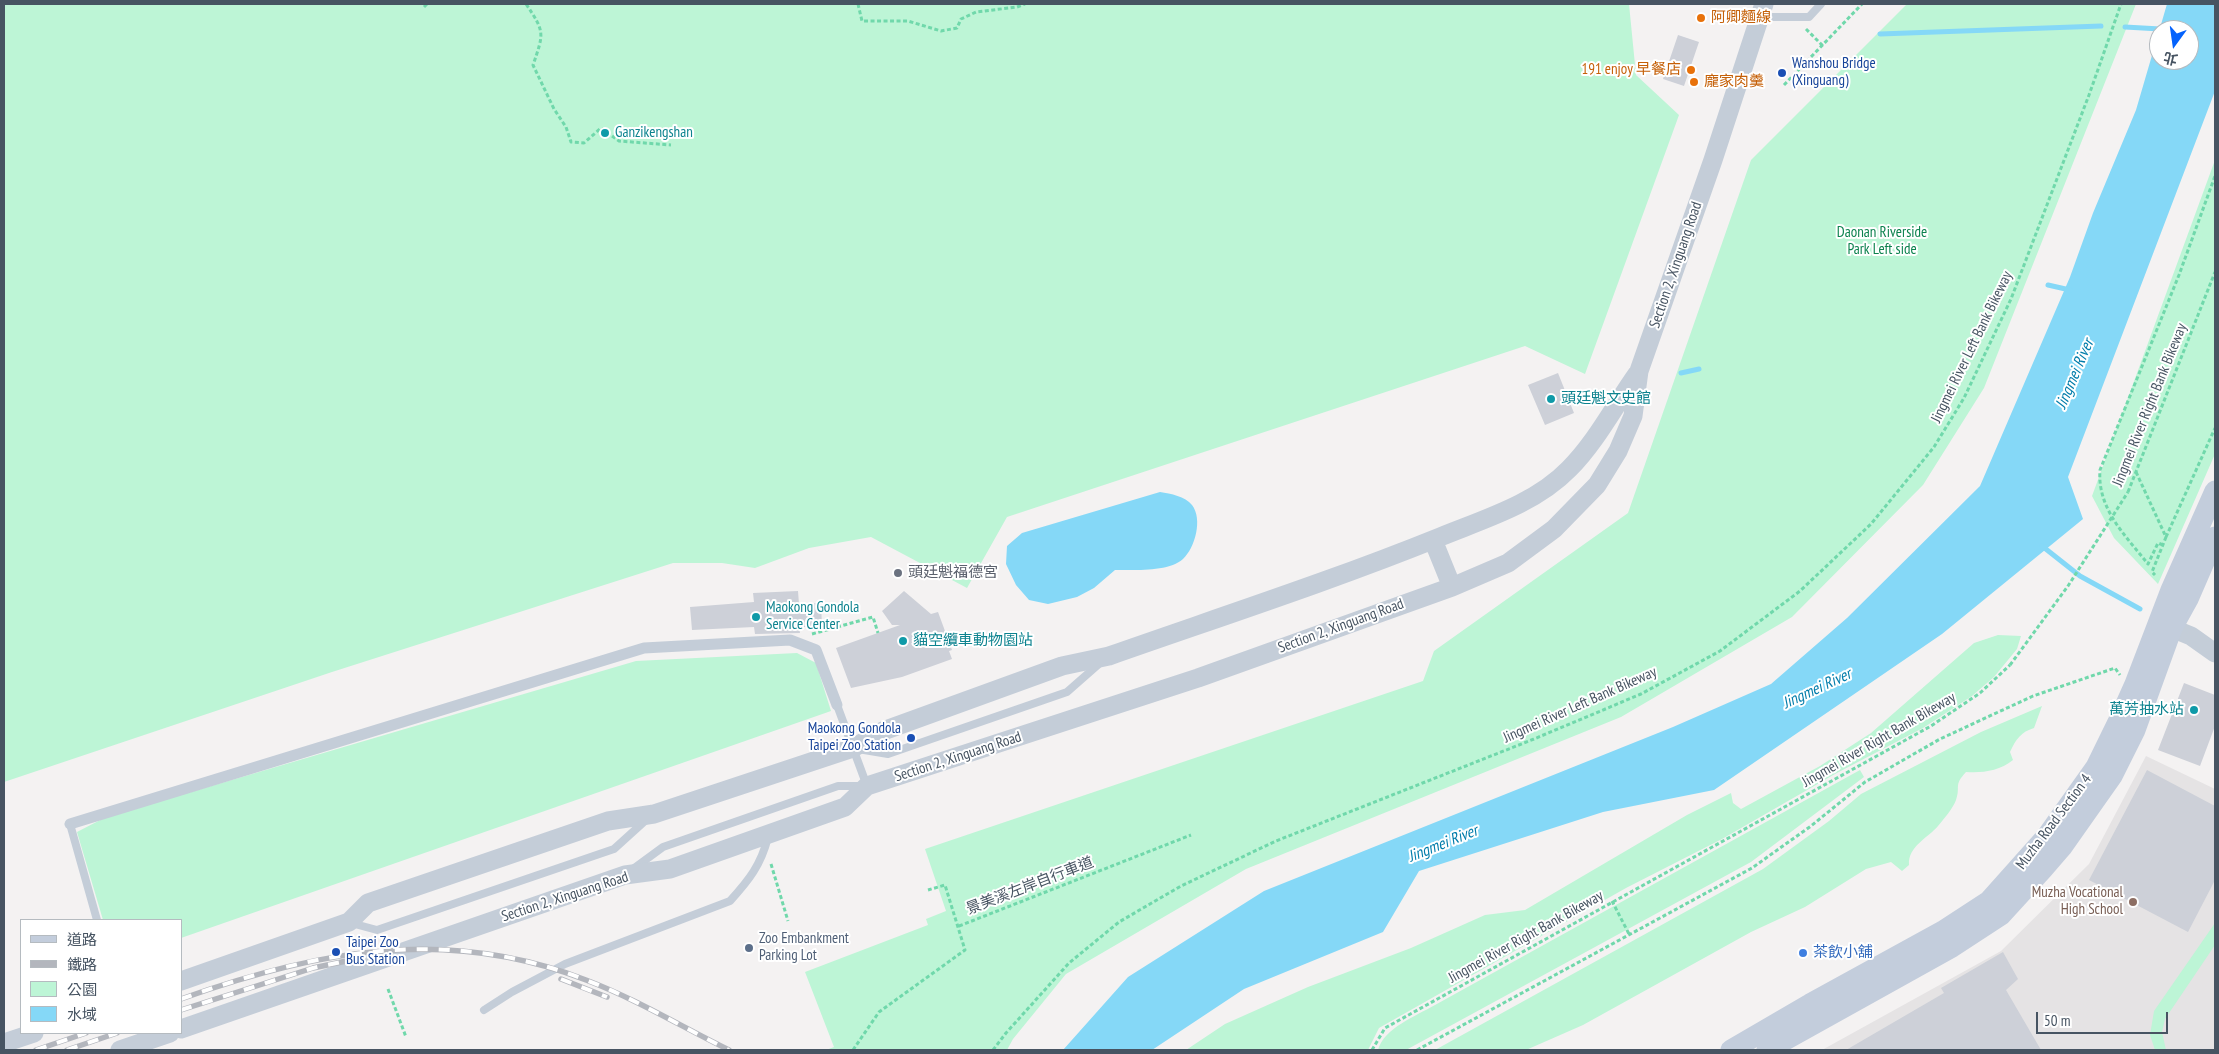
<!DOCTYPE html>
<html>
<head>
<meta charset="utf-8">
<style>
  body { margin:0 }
  #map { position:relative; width:2219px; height:1054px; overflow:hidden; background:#f4f2f2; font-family:"PT Sans Narrow","Noto Sans TC",sans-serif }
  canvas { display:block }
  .frame { position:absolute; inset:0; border:5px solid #475462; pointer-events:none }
  .legend { position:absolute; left:20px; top:919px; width:162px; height:115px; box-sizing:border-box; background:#fff; border:1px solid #b5bbc0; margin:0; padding:6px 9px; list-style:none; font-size:15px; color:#475462 }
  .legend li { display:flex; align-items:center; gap:10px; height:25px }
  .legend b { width:25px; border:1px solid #b5bbc0 }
  .north { position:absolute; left:2149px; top:20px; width:50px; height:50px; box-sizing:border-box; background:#fff; border:1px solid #b5bbc0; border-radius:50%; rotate:194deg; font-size:14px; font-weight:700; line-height:20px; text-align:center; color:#475462 }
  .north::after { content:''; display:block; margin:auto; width:18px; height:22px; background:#0462fc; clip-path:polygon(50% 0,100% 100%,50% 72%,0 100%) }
  .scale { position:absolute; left:2036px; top:1012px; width:132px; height:22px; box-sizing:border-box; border:2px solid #475462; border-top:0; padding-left:6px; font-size:15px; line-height:18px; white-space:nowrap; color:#475462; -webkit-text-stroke:4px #fff; paint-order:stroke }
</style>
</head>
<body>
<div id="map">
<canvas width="2219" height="1054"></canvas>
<div class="frame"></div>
<ul class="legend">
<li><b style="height:6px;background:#c3cddc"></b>道路</li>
<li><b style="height:6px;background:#b3b6bd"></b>鐵路</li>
<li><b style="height:14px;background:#bdf5d6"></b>公園</li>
<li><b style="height:14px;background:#85d8f7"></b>水域</li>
</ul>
<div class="north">北</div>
<div class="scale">50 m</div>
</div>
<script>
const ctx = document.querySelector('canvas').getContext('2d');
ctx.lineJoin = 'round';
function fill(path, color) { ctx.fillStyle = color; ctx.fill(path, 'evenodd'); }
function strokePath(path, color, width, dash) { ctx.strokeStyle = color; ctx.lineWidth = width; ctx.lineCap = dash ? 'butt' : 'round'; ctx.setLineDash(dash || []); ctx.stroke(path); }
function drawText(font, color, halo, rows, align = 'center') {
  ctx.font = font + ' "PT Sans Narrow","Noto Sans TC",sans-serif'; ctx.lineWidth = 4; ctx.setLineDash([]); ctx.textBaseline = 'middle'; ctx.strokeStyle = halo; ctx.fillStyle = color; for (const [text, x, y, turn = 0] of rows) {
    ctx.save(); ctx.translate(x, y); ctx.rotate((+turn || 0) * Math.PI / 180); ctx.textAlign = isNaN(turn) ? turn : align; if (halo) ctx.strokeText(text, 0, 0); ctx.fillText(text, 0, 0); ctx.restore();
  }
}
const education = new Path2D(`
  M2146,756L2215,789V1050H1822L2001,951L2089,864Z`);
const green = new Path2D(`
  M4,4H1629L1636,75L1679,115L1585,374L1525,346L1007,517L967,588L871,537L809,548L755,568L722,563H673L332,672L4,782Z
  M1907,4H2136L1984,388L1923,485L1792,617L1621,717L1246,869L1066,974L1013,1039L1007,1050H826L834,1047L805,972L928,925L926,919L946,911L925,849L1423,681L1434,651L1628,513L1751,160Z
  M2215,160V454L2158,584L2114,538L2092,496Z
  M1998,635L2021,636L2017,649L1994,677L1972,696L1923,728L1835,774L1722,839L1626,888L1379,1028L1368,1050H1186L1225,1024L1308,987L1411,948L1485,915L1525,910L1687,815L1731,793L1733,803L1741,809L1820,766L1871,733L1974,643Z
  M797,653L816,663L831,711L181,938V920H103L77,832L106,817L636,661Z
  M2042,706L2034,728C2021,732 2016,739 2010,752L2013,760C1999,771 1983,773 1966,772C1953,786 1961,786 1956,800C1953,808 1944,819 1938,826C1928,838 1908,846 1909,865L1902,871L1891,862L1866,869L1805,907L1751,932L1583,1025L1526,1050H1435L1763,869L1829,821L1861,794L1981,732Z
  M1860,770L1864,777L1751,862L1406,1050H1378C1384,1028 1416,1016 1435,1005Z
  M2215,923V945L2165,1019L2162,1032L2166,1050H2155L2150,1035L2154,1011Z`);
const water = new Path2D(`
  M2167,4H2215V91L2068,477L2083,519L1942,634L1714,790L1603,812L1419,871L1383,932L1244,989L1152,1050H1063L1128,977L1264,891L1673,727L1771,684L1847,618L1980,486L2070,277L2093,213L2136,110ZM2159,30H2189V60H2159Z
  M1160,492C1171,494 1185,496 1192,505C1203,519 1195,548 1183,559C1169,572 1133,570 1115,570L1094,588L1077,597L1048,604L1029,600L1016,585L1006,564L1007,546L1022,533Z`);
const stream = new Path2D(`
  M2125,27L2178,30
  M1880,34L2101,26
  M2048,285L2070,290
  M1681,373L1699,369
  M2042,546L2080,576L2140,609`);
const building = new Path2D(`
  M1678,35L1699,42L1684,86L1663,79Z
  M1558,373L1574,413L1545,425L1528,385Z
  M798,591L799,604L821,603L822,627H799L800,633L755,634L754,627L692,630L690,607L754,602L753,593Z
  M904,591L931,614L938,612L952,650L949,651L952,659L902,677L851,688L836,648L900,625H892L882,611Z
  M2184,683L2215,695V726L2200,766L2158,750Z
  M2147,770L2215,806V880L2188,932L2089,880Z
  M2003,952L2018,979L2006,990L2041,1050H1846L1944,993L1941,988Z`);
const path = new Path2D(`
  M526,4C545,32 544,33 533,65L554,109L566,127L571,142L584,143L601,128L619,141L671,145
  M858,4L862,21H908L941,31L957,28L961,19L976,12L1017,7L1025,4
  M424,7L427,4
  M1806,29L1823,46
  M1784,85L1862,4
  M2136,472L2166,537L2152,572L2155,575
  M2128,492L2215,272
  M2166,537L2215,428
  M2163,545L2158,543L2148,564C2126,536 2097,509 2100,470L2179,275L2215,176
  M812,634L873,617L878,633
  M771,864L788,921
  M1612,901L1629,934
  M959,926L1191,835
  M388,989L406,1037
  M853,1050L879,1012L965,950L945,885L928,890
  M993,1050L1006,1033L1069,963L1119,922L1181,886L1276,841L1534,739L1641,694L1720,651L1800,591L1871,524L1934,447L1964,398L2011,299L2089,95L2121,4
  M1372,1050L1385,1028L1931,726L1980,693L2010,665
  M1417,1050L1752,868L1811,826L1865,782L1940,739L2033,696L2115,668L2120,675`);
const service = new Path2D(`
  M1761,17H1809L1821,4
  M858,749L888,754L1067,692L1100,663
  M70,824L97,920
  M633,869L663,847L838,786H867L837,705
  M351,923L377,930L614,849L646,820
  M484,1010L512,992L565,964L730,901C749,880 761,865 768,837`);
const pedestrian = new Path2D(`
  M70,824L644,648L790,640L816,650L837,705`);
const tertiary = new Path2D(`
  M1433,540L1452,587
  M2159,623L2191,636L2215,653
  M181,981L349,922L368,903L608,821L654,814L853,748L883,731L1062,666L1109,656C1220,617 1331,581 1440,537C1484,519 1535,504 1569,469C1596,442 1615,405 1637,374
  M181,1029L625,875L670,869L845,807L867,786L1198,678L1452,587L1508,563L1554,529L1597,485L1618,451L1633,416L1639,371L1713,160L1764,4
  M4,1043L34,1033
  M120,1050L170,1033`);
const secondary = new Path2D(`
  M1731,1050L1810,1004L1943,931L1989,901L2047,836L2096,767L2118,722L2135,684L2171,590L2215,491
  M1767,1050L1952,947L2001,915L2043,869L2062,847L2112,776L2135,730L2172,628L2188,599L2215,537`);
const rail = new Path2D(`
  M561,979L607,997
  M181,999C318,950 447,926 586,980C636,999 682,1027 729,1050
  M181,1010L313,968L351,960
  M36,1050L86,1033
  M67,1050L117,1033`);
const pathBridge = new Path2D(`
  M2010,665L2068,586L2128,492`);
const markers = [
  [1701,18,5,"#e8710a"],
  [1691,70,5,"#e8710a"],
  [1782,73,5,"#1a4fb4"],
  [1694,82,5,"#e8710a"],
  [605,133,5,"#0f9aa8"],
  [1551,399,5,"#0f9aa8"],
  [898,573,5,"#6b7280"],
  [756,617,5,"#0f9aa8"],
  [903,641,5,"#0f9aa8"],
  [2194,710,5,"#0f9aa8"],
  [911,738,5,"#1a4fb4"],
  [2133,902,5,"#8d6e63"],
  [749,948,5,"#5c6f8a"],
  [336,952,5,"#1a4fb4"],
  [1803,953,5,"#3f7fe0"]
];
const foodNames = [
  ["阿卿麵線",1711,18],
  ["191 enjoy 早餐店",1681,70,"right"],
  ["龐家肉羹",1704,82]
];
const transitNames = [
  ["Wanshou Bridge",1792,64],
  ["(Xinguang)",1792,81],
  ["Maokong Gondola",901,729,"right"],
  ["Taipei Zoo Station",901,746,"right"],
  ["Taipei Zoo",346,943],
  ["Bus Station",346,960]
];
const cultureNames = [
  ["Ganzikengshan",615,133],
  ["頭廷魁文史館",1561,399],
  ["Maokong Gondola",766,608],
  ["Service Center",766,625],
  ["貓空纜車動物園站",913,641],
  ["萬芳抽水站",2184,710,"right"]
];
const parkNames = [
  ["Daonan Riverside",1882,233],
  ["Park Left side",1882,250]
];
const streetNames = [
  ["Section 2, Xinguang Road",1676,265,-71],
  ["Jingmei River Left Bank Bikeway",1972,347,-64],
  ["Jingmei River Right Bank Bikeway",2150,405,-68],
  ["Section 2, Xinguang Road",1341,626,-20],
  ["Jingmei River Left Bank Bikeway",1580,705,-24],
  ["Jingmei River Right Bank Bikeway",1879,740,-30],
  ["Section 2, Xinguang Road",958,757,-18],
  ["Muzha Road Section 4",2054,822,-53],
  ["景美溪左岸自行車道",1030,886,-21],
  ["Section 2, Xinguang Road",565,897,-18],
  ["Jingmei River Right Bank Bikeway",1526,937,-29]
];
const worshipNames = [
  ["頭廷魁福德宮",908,573]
];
const educationNames = [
  ["Muzha Vocational",2123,893],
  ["High School",2123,910]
];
const serviceNames = [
  ["Zoo Embankment",759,939],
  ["Parking Lot",759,956]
];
const shopNames = [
  ["茶飲小舖",1813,953]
];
const waterNames = [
  ["Jingmei River",2075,374,-67],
  ["Jingmei River",1817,689,-25],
  ["Jingmei River",1443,844,-22]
];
fill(education, '#e5e3e4');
fill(green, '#bdf5d6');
fill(water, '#85d8f7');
strokePath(stream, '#85d8f7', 5);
fill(building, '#cdd0d8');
strokePath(path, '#70d8ab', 3, [4, 2.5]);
strokePath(service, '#c4cdd8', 8);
strokePath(pedestrian, '#c4cdd8', 11);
strokePath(tertiary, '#c4cdd8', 19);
strokePath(secondary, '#c3cddc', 21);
strokePath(rail, '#b3b6bd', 5.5);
strokePath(rail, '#fff', 4, [11]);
strokePath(pathBridge, '#70d8ab', 3, [4, 2.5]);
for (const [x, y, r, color] of markers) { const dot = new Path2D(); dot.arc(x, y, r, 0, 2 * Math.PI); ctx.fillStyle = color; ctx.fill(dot); strokePath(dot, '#fff', 2); }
drawText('15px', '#c56008', '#fff', foodNames, 'left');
drawText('15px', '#164399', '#fff', transitNames, 'left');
drawText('15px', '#0d838f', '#fff', cultureNames, 'left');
drawText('15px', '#0c824e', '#fff', parkNames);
drawText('15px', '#475462', '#fff', streetNames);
drawText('15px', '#5b616d', '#fff', worshipNames, 'left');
drawText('15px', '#785e54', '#fff', educationNames, 'right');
drawText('15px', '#4e5e75', '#fff', serviceNames, 'left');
drawText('15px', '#366cbe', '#fff', shopNames, 'left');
drawText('italic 16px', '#027dab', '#fff', waterNames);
</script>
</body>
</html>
